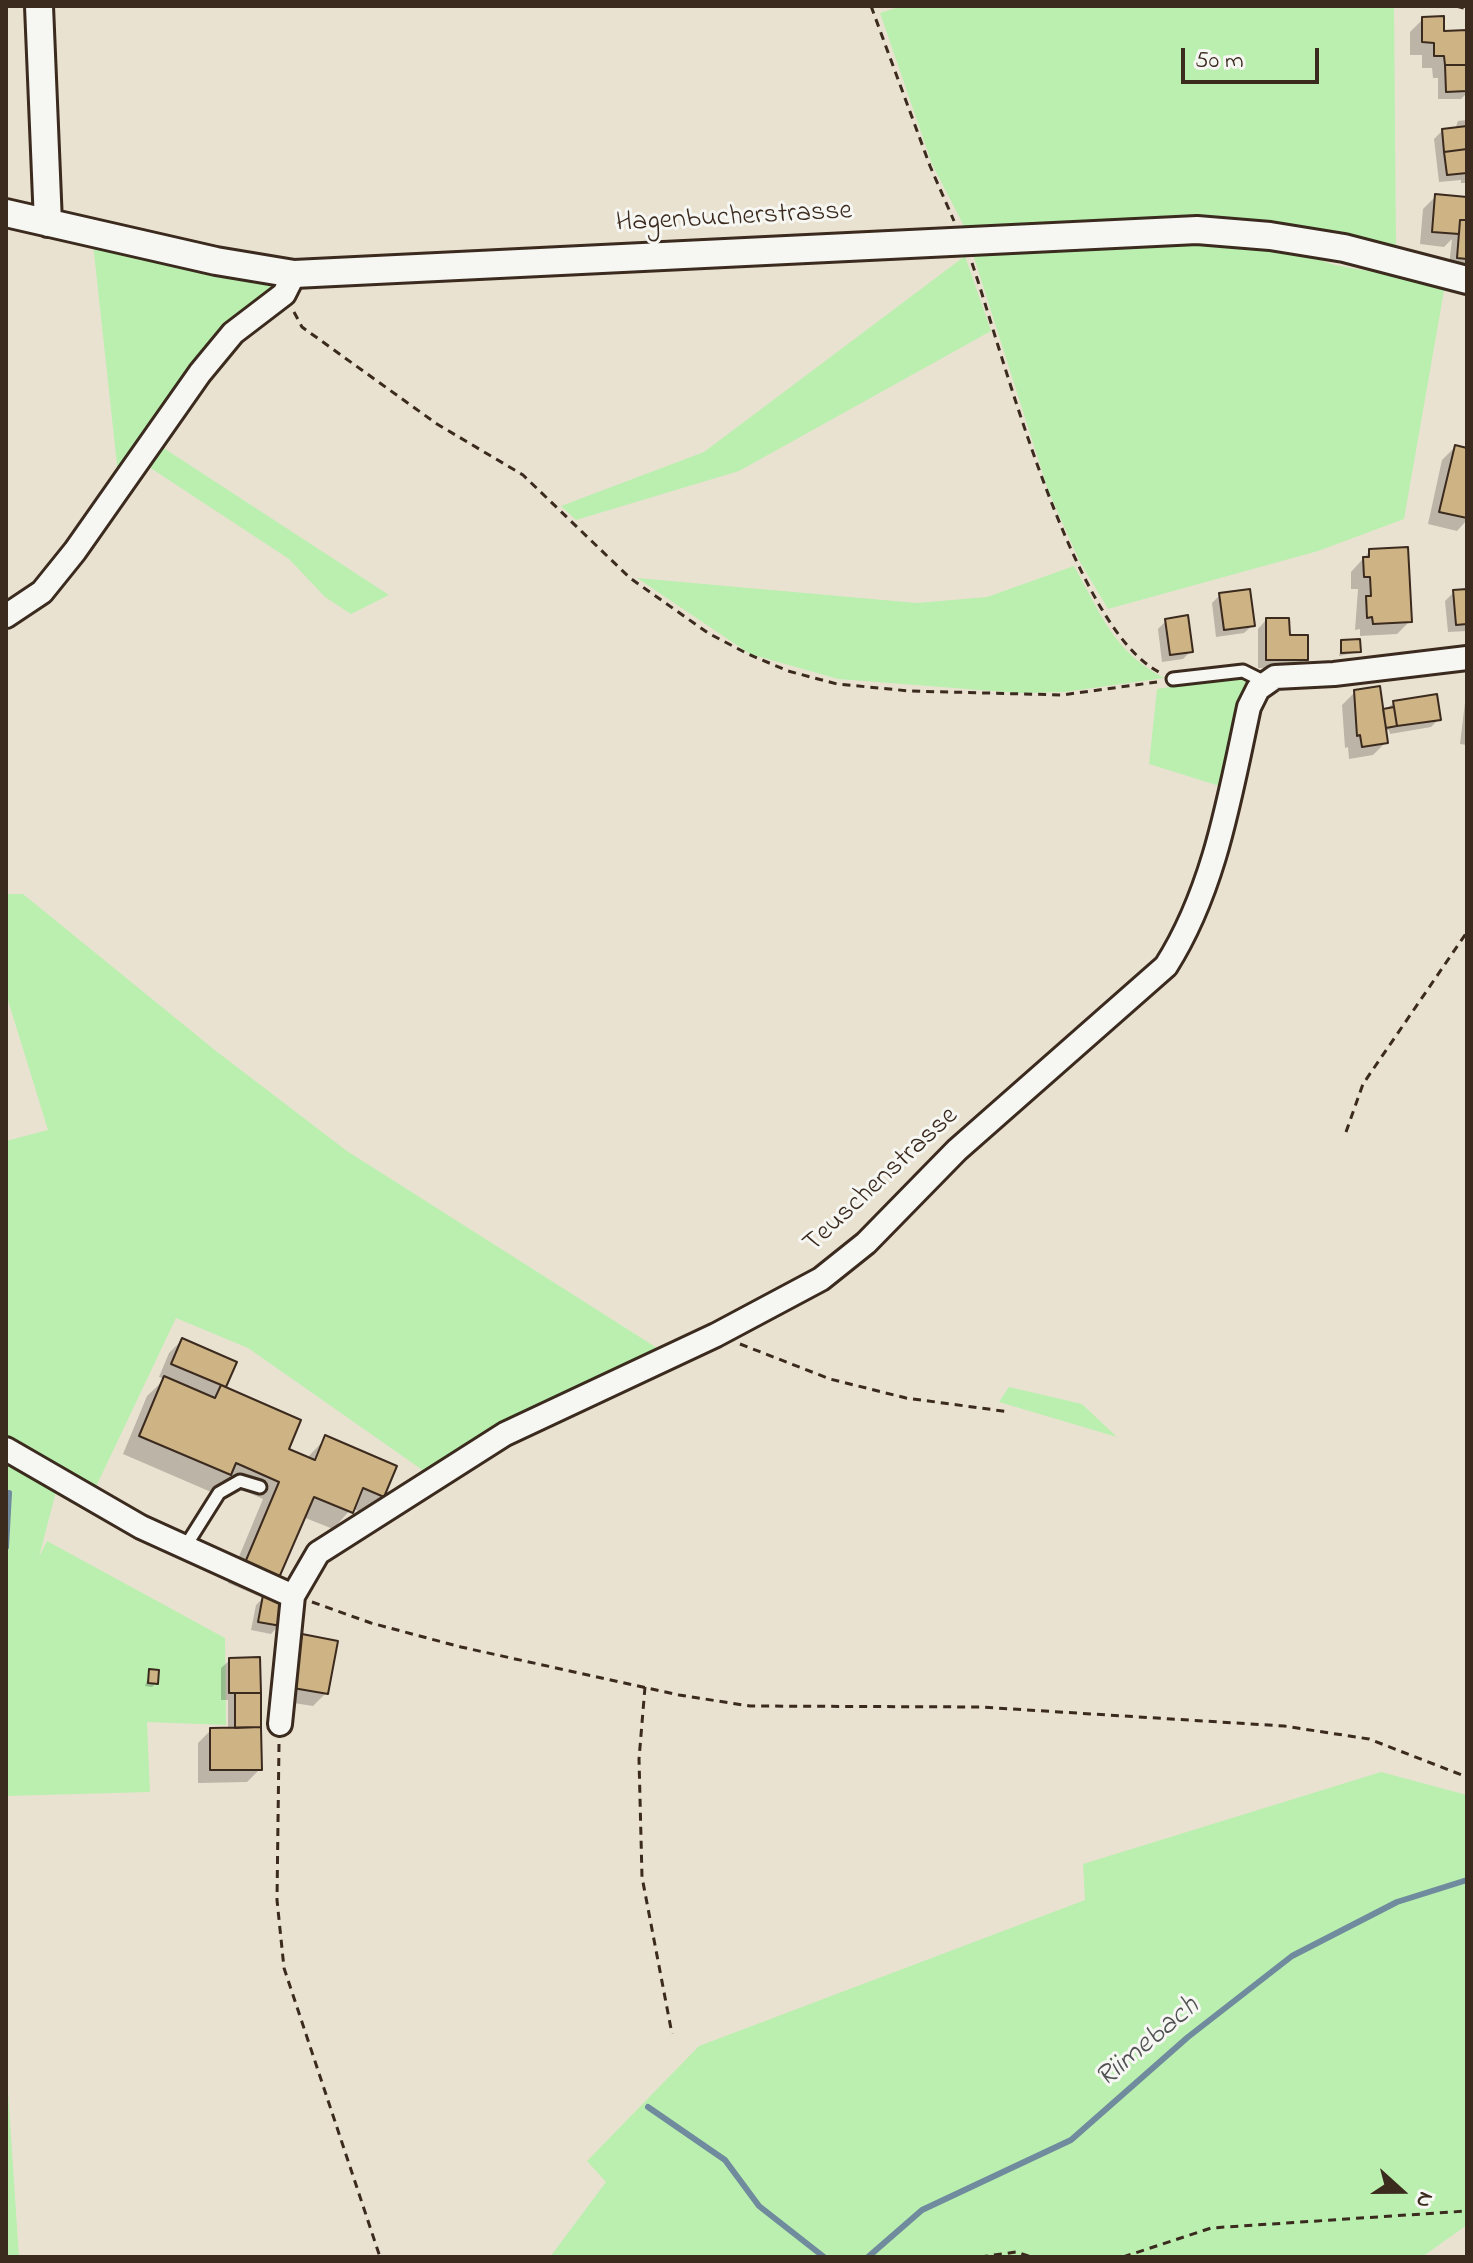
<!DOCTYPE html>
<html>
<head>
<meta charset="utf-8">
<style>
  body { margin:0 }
  #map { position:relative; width:1473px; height:2263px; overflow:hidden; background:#eae2d1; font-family:"Indie Flower",sans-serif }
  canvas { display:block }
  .frame { position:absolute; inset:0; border:8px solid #3b2a1e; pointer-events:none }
  .north { position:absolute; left:1361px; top:2151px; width:80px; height:80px; -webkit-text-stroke:6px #f6f6f2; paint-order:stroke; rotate:111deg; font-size:22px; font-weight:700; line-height:32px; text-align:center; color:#3b2a1e }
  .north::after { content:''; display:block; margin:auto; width:28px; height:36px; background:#3b2a1e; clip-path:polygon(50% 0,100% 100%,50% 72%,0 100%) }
  .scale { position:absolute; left:1181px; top:48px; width:138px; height:36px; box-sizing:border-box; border:4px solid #3b2a1e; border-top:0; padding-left:10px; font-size:24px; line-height:28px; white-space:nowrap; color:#3b2a1e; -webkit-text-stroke:6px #f6f6f2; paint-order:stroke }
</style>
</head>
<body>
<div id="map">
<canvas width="1473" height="2263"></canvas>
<div class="frame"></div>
<div class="north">N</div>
<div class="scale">50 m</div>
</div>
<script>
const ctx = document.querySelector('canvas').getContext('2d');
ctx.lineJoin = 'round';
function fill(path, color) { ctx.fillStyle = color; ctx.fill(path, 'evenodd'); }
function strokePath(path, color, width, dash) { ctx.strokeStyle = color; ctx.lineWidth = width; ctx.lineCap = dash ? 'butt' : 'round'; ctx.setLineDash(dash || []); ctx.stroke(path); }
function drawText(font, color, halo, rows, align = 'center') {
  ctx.font = font + ' "Indie Flower",sans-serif'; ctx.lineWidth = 6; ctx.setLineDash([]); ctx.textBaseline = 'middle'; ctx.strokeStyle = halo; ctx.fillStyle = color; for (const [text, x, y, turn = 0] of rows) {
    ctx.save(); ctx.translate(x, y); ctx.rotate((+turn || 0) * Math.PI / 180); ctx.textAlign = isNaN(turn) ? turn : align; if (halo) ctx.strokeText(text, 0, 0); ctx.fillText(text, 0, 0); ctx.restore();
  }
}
const green = new Path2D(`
  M902,6H1394L1396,249L1366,239L1316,236L967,232L932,164L880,13Z
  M1196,240L1271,244L1335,265L1445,285L1404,519L1318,551L1108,609L1079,560L1048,490L971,248Z
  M93,244L272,281L277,291L119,483Z
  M965,256L991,331L739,471L576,520L561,506L704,452Z
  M159,445L389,595L351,614L325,597L289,559L146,465Z
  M1074,566C1101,614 1113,651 1164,678L1064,692L1019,693L838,679L750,654L637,578L917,603L987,597Z
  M1236,676L1252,681L1226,788L1149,764L1157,689Z
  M6,894H23L216,1051L347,1151L665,1353L431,1476L248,1348L176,1318L93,1493L6,1442V1141L48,1130L6,994Z
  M1009,1387L1082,1404L1117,1437L999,1402Z
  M6,1449L59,1480L39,1557L47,1541L225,1638L226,1725L147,1722L150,1792L6,1796Z
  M1381,1772L1467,1795V2225L1422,2257H550L606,2182L587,2161L699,2046L1085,1900L1083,1864Z
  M6,2061L19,2257H6Z`);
const shadow = new Path2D(`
  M1423,19L1442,33L1467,32V93L1461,99H1438V78H1433L1432,68H1422V55H1410V32Z
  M1467,120V183H1461V180L1439,182L1434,139L1443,130L1455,129L1458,121Z
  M1436,196L1467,205V267L1449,266L1452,239L1444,247L1420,244L1423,209Z
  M1455,447L1467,450V520L1457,531L1428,524L1442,460Z
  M1370,551L1410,621L1397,634L1360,636V629L1355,630L1358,589H1351V572Z
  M1467,591V631L1448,632L1445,601L1454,592Z
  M1220,595L1253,625L1244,633L1216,637L1212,603Z
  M1266,620L1288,637L1306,659L1297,667L1258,668V629Z
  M1166,621L1191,651L1183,659L1162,662L1158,629Z
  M1342,642L1359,652L1339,656Z
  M1467,686V745L1460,744Z
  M1355,692L1381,712L1394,703L1439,719L1431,727L1390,734L1389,730H1384L1386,742L1373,755L1349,759L1348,747L1345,748L1342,705Z
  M182,1340L234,1363L223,1388L286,1450L307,1458L326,1438L382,1496L364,1514L352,1508L333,1529L303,1517L277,1579L259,1596L284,1601L279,1625L271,1634L251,1630L256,1605L263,1598L228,1583L263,1499L222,1481L211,1492L123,1454L147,1396L165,1379L159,1377L169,1353Z
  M303,1637L326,1693L313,1706L281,1701L290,1650Z
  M230,1660L260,1769L247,1782L198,1783V1743L211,1730H228V1700H221V1668Z
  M150,1672L156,1683L152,1687L145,1686Z`);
const stream = new Path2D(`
  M6,1547L9,1493
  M648,2107L725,2160L759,2206L824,2257
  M868,2257L922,2210L1071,2140L1188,2037L1292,1956L1397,1902L1467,1880`);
const building = new Path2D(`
  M1444,16V31L1467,30V65H1445L1444,56H1434V43L1422,42V17Z
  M1445,65H1467V91L1446,92Z
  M1467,126V149L1444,152L1442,129Z
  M1467,149V173L1447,175L1444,152Z
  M1435,194L1467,197V220H1460L1459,234L1432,232Z
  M1460,220H1467V259L1457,258Z
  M1455,445L1467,448V518L1439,512Z
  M1408,547L1412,622L1373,624L1372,617L1367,618L1366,596H1371L1370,577H1364L1363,557H1369V549Z
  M1250,589L1255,626L1224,630L1219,593Z
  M1467,589V624L1456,625L1453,590Z
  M1188,615L1193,652L1170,655L1165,619Z
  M1266,618H1289L1290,635H1308V660H1266Z
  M1360,639L1361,652L1341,653V640Z
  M1380,686L1388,743L1362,747L1360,735L1357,736L1354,690Z
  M1437,694L1441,720L1397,726L1393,701Z
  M1394,707L1397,726L1386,728L1383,709Z
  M182,1338L237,1362L226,1387L171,1364Z
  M164,1376L215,1398L221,1385L301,1420L289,1449L315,1460L325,1435L397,1466L384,1497L363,1488L353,1513L314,1497L278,1580L244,1565L279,1482L236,1463L231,1475L139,1436Z
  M263,1595L286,1599L281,1626L258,1622Z
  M302,1634L338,1641L328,1694L293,1688Z
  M260,1657L261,1693H229V1658Z
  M149,1669L159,1670L158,1684L148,1683Z
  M235,1693H261V1727L235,1728Z
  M261,1727L262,1770H210V1728Z`);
const path = new Path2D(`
  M871,6L930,166L954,221
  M1456,6L1467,9
  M972,263C1004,357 1073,628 1159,672
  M294,312L302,327L437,424L523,475L630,578L708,633L748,654L788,671L837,684L910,691L1062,695L1157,682
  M1346,1132L1363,1084L1467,932
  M740,1344L830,1379L906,1398L1010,1412
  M312,1602L371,1623L461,1647L679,1695L750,1706L980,1707L1284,1726L1369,1739L1467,1777
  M645,1687L639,1759L642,1877L672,2034
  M279,1744L277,1900L284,1968L380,2257
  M980,2257L1016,2252L1032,2257
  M1123,2257L1211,2228L1467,2211`);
const service = new Path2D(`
  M1173,679L1243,671L1265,682
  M185,1547L219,1493L240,1481L260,1487`);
const minor = new Path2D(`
  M6,616L42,592L75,551L200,373L233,333L284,294L294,274
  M6,1449L141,1527L293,1596
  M280,1724L293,1596L318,1553L505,1434L716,1335L821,1279L866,1243L957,1150L1166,966C1215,889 1230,795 1249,707L1258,689L1275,677L1334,674L1467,658`);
const tertiary = new Path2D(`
  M39,6L48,223
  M6,213L216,261L294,274L1197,230L1270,236L1344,248L1467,280`);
const streetNames = [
  ["Hagenbucherstrasse",734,219,-3],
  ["Teuschenstrasse",882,1181,-43]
];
const waterNames = [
  ["Riimebach",1149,2044,-40]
];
fill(green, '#baefb0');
fill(shadow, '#0003');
strokePath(stream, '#6f8b9d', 6);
fill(building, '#ceb384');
strokePath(building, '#3b2a1e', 2);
strokePath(service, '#3b2a1e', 17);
strokePath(minor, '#3b2a1e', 28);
strokePath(tertiary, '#3b2a1e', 32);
strokePath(path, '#3b2a1e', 3, [8, 6]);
strokePath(service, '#f6f6f2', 11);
strokePath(minor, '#f6f6f2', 22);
strokePath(tertiary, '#f6f6f2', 26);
drawText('28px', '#3b2a1e', '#f6f6f2', streetNames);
drawText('italic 30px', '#515253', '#f6f6f2', waterNames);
</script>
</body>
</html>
